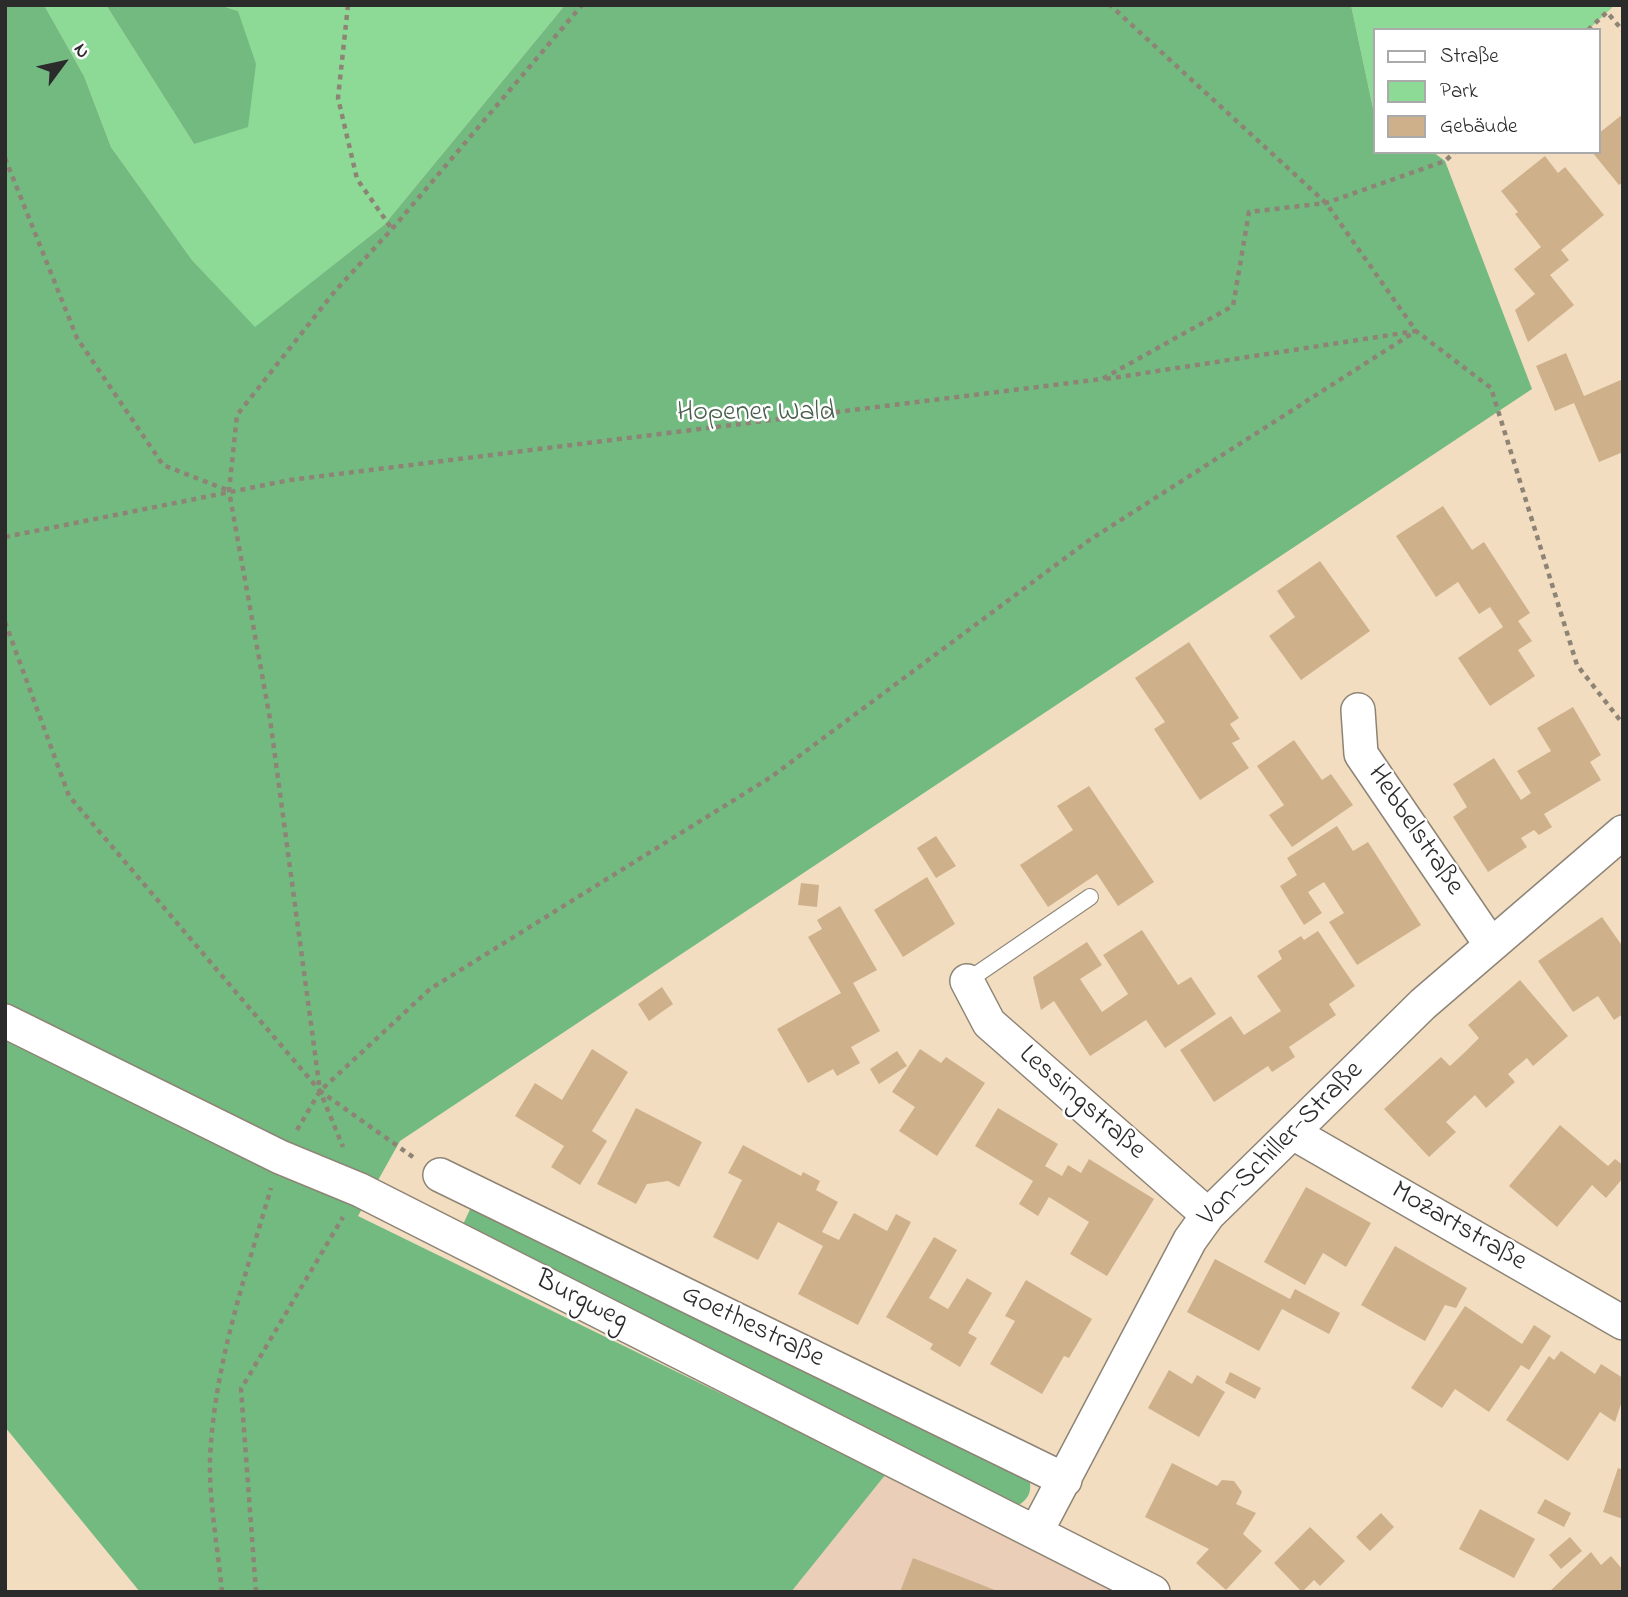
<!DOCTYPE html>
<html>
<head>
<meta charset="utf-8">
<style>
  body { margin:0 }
  #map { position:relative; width:1628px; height:1597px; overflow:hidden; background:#f2ddc0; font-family:"Indie Flower",sans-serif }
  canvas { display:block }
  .frame { position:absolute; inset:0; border:7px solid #2b2b2b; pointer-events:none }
  .legend { position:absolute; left:1373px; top:28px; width:228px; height:126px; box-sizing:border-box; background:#fff; border:2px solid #aaa; margin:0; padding:9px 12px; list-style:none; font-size:21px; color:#2b2b2b }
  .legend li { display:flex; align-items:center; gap:14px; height:35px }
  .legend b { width:35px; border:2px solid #aaa }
  .north { position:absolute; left:28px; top:28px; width:70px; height:70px; -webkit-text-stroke:5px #fff; paint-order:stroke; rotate:57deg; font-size:19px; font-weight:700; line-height:28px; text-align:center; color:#2b2b2b }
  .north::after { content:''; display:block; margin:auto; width:24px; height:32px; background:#2b2b2b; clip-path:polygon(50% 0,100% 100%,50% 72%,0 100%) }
</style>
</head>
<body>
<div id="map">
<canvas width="1628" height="1597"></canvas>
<div class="frame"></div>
<ul class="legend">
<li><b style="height:9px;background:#fff"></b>Straße</li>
<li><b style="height:19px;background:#8dda97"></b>Park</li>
<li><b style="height:19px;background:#ceb18b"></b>Gebäude</li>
</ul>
<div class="north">N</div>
</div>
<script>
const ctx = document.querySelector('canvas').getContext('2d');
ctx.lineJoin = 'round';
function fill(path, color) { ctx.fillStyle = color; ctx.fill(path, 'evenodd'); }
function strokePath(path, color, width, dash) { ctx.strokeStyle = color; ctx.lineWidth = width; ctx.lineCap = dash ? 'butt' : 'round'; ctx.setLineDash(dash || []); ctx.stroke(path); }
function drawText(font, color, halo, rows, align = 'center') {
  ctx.font = font + ' "Indie Flower",sans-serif'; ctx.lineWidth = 5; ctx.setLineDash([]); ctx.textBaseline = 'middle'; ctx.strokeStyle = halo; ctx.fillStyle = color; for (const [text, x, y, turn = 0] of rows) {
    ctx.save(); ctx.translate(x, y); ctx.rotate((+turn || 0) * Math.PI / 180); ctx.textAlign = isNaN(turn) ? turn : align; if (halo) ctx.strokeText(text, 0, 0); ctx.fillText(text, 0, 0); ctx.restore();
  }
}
const built = new Path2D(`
  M886,1474L1118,1592H791Z`);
const green = new Path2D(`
  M44,5H106L194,144L238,11L219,5H565L384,225L255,328L192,260L111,147L84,76Z
  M1351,5H1615L1588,30H1374V113Z`);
const forest = new Path2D(`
  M5,5H44L84,76L111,147L192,260L255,327L384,225L565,5H1351L1374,113V152H1433L1445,161L1532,389L400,1141L358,1216L886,1474L791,1592H140L5,1427Z
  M106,5H219L238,11L256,64L248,127L194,144Z
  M473,1203L1029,1477C1033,1495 1027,1500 1013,1509L459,1233Z`);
const building = new Path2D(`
  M1623,114V182L1619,185L1592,152H1598V134Z
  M1545,156L1558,173L1565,167L1604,215L1561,250L1569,260L1550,275L1574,305L1528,342L1515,310L1535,294L1514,269L1541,247L1515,214L1518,212L1501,191Z
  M1566,353L1584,396L1623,379V452L1599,462L1574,403L1555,411L1536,366Z
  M1443,506L1472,550L1484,542L1530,613L1518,621L1532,641L1518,650L1535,676L1490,706L1458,658L1503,627L1490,607L1479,614L1458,582L1436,597L1396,536Z
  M1320,561L1370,631L1301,680L1269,636L1295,617L1277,591Z
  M1189,642L1239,718L1230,724L1240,739L1232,743L1249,768L1200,800L1154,729L1165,722L1135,678Z
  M1573,707L1601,755L1590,762L1601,780L1544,814L1552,827L1539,835L1534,830L1521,838L1527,847L1488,872L1453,817L1467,807L1453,784L1494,758L1521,800L1531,793L1517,771L1551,751L1537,728Z
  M1294,740L1322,780L1331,774L1353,805L1292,847L1269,815L1284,805L1257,766Z
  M1089,786L1154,882L1118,906L1097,874L1048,907L1020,865L1073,830L1057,806Z
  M1337,826L1353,851L1368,842L1421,925L1357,965L1329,922L1344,913L1324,882L1308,892L1322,913L1304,925L1280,886L1297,875L1287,858Z
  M936,836L956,866L936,878L917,848Z
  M927,877L955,924L903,957L874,910Z
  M801,883L819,885L817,907L798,905Z
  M840,906L877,970L853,983L880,1031L851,1047L860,1063L837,1076L833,1069L808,1083L777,1029L841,993L808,937L822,929L817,920Z
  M1602,917L1623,947V1014L1614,1020L1598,996L1573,1012L1538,961Z
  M1142,930L1178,985L1191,977L1216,1014L1165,1048L1146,1020L1090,1056L1054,1001L1041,1010L1033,977L1087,942L1102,965L1080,979L1102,1012L1128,994L1103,955Z
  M1318,931L1355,986L1329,1004L1336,1015L1289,1047L1295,1057L1272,1072L1268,1066L1214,1102L1180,1050L1231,1016L1244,1035L1281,1011L1257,976L1282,959L1278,951L1301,936L1304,940Z
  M1520,980L1568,1036L1533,1066L1527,1058L1508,1074L1515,1082L1486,1108L1475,1095L1446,1122L1456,1132L1429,1157L1384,1109L1441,1057L1450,1066L1464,1053L1479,1038L1468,1025Z
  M662,987L673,1004L649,1021L638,1004Z
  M592,1049L628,1072L592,1131L607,1141L580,1185L551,1167L564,1146L515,1116L535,1083L562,1100Z
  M920,1049L941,1063L946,1057L985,1083L937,1156L899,1131L915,1107L892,1092Z
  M897,1051L907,1066L879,1084L870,1069Z
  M636,1108L702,1142L679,1187L668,1181L647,1184L636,1204L597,1184Z
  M998,1108L1058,1144L1045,1166L1062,1176L1068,1165L1081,1173L1089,1159L1154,1199L1107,1276L1070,1254L1089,1222L1049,1197L1038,1216L1019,1204L1033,1181L975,1146Z
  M1560,1125L1608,1166L1615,1159L1623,1165V1178L1606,1198L1592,1185L1557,1227L1509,1186Z
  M743,1145L801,1176L803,1172L820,1181L816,1190L838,1202L822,1232L839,1240L854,1213L887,1231L896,1214L911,1222L858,1325L798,1294L823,1246L778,1222L758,1260L713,1237L742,1180L728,1173Z
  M1306,1187L1371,1223L1346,1267L1323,1253L1305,1285L1264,1262Z
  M934,1237L957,1250L929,1298L948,1309L967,1278L992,1293L968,1333L977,1338L960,1367L930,1349L933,1344L886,1317Z
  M1395,1246L1467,1288L1456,1308L1445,1305L1425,1341L1361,1305Z
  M1215,1259L1290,1299L1295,1289L1340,1313L1329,1334L1282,1309L1259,1351L1187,1312Z
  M1026,1280L1092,1319L1069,1358L1064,1356L1042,1394L990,1364L1015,1321L1005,1316Z
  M1465,1306L1522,1344L1534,1325L1551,1336L1529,1370L1521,1365L1489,1412L1455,1389L1442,1408L1411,1388Z
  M1561,1351L1595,1374L1601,1364L1623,1378V1398L1615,1422L1600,1412L1568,1461L1506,1420L1549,1356L1554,1360Z
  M1169,1370L1192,1384L1197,1375L1225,1392L1199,1437L1148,1408Z
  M1230,1372L1261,1388L1255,1399L1225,1383Z
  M1172,1463L1217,1486L1222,1480L1234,1481L1242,1492L1236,1504L1256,1513L1243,1534L1262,1551L1226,1590L1196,1563L1209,1549L1145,1517Z
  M1618,1468L1623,1470V1519L1603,1512Z
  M1545,1499L1571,1513L1564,1527L1537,1513Z
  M1480,1509L1535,1539L1514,1578L1459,1549Z
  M1381,1513L1394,1527L1370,1551L1356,1537Z
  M1310,1527L1345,1561L1320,1586L1314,1580L1302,1592L1274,1563Z
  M1570,1537L1582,1551L1561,1569L1549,1555Z
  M1591,1552L1601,1565L1611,1556L1623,1570V1592H1549Z
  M913,1558L1000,1592H900Z`);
const path = new Path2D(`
  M348,5L338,98L357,179L392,229
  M1588,30L1607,12L1623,31
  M5,158L77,338L163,465L227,490
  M1106,379L1416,331L1326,203L1110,5
  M5,537L290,480L1102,379L1233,306L1249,212L1326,203L1445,161L1455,152
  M5,622L69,796L320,1091L343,1147
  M297,1130L320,1091L430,989L771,777L1088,541L1416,331L1491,388L1577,665L1623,724
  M413,1157L320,1091L270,719L229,491L237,415L335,291L392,229L582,5
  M222,1592C218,1549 209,1502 210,1459C214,1366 245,1277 271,1188
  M256,1592L241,1389L343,1217`);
const service = new Path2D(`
  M967,981L1090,897`);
const minor = new Path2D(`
  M1358,710L1361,754L1491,945
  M967,981L989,1023L1208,1215
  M5,1021L280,1157L360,1190L1153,1592
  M1293,1133L1623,1323
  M440,1175L1065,1480
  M1036,1532L1190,1240L1208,1215L1423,1004L1623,832`);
const parkNames = [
  ["Hopener Wald",756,414]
];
const streetNames = [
  ["Hebbelstraße",1414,831,56],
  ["Lessingstraße",1081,1104,41],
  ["Von-Schiller-Straße",1282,1145,-45],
  ["Mozartstraße",1458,1228,30],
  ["Burgweg",581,1302,27],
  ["Goethestraße",752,1328,26]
];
fill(built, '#eaceb7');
fill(green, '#8dda97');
fill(forest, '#72ba80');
fill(building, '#ceb18b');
strokePath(service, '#8e8476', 18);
strokePath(minor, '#8e8476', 36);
strokePath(path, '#8e8476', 4.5, [5, 5]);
strokePath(service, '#fff', 16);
strokePath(minor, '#fff', 33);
drawText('28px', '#48604b', '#fff', parkNames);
drawText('28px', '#2b2b2b', '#fff', streetNames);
</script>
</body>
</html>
